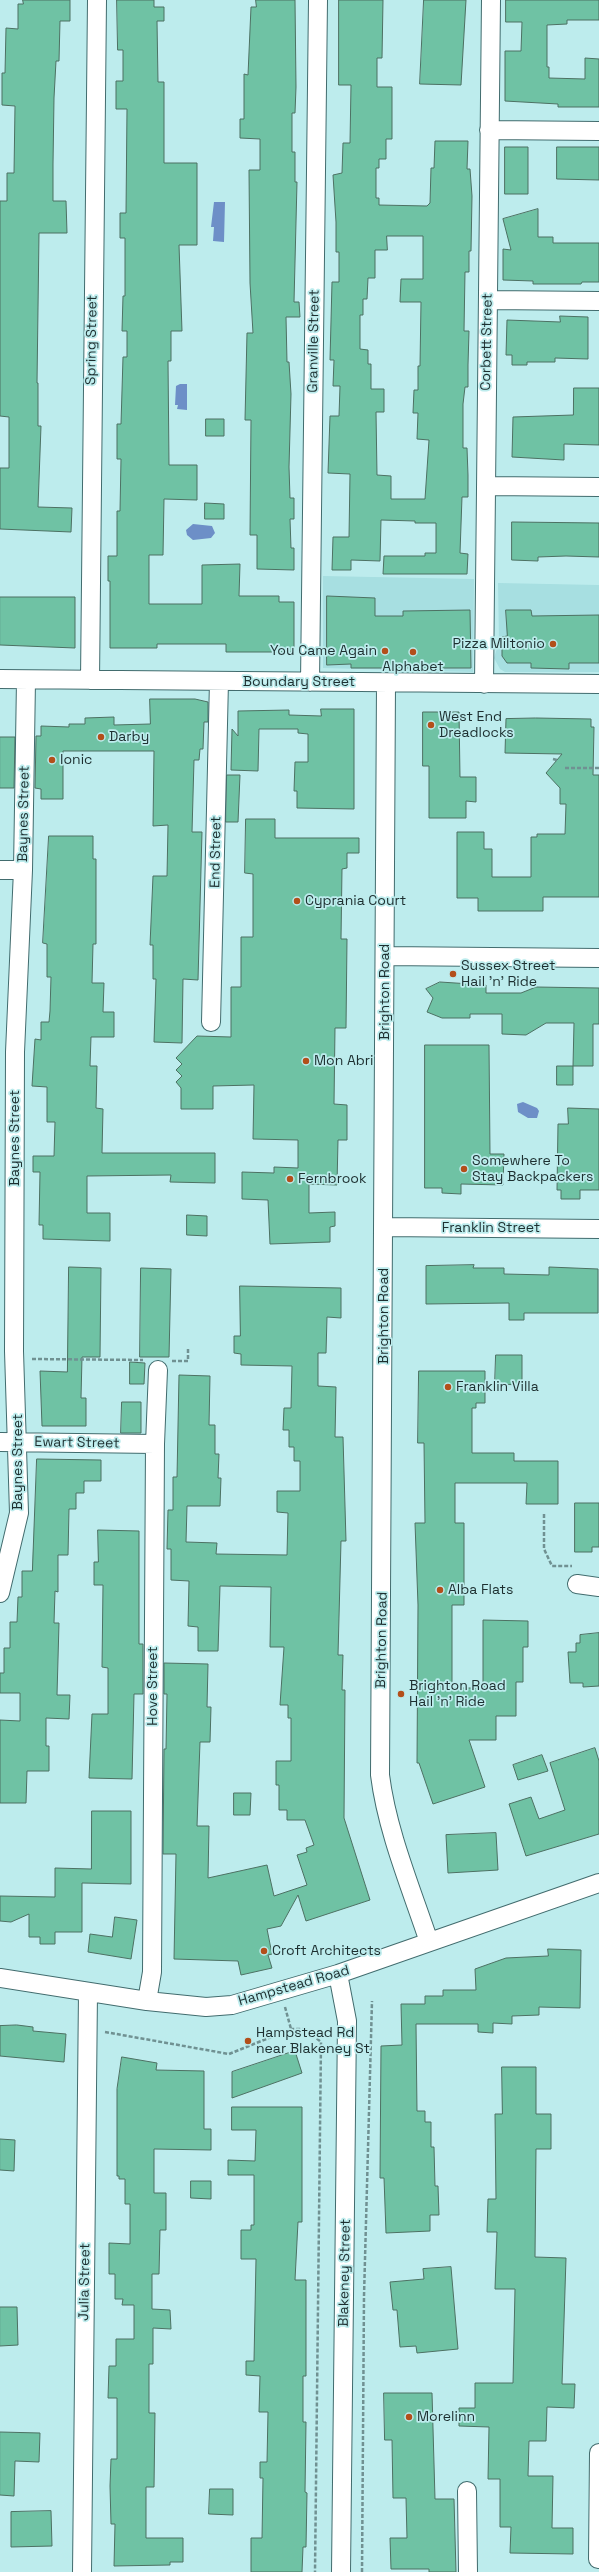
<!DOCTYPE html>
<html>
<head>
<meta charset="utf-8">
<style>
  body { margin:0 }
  canvas { display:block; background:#bdeced }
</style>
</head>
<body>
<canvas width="599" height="2572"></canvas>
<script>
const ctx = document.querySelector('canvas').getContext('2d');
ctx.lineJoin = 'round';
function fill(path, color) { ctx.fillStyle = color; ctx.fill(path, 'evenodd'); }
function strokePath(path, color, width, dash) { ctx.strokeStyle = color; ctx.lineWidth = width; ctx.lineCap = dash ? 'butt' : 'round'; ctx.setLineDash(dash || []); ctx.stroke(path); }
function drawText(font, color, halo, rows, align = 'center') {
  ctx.font = font + ' "Space Grotesk",sans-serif'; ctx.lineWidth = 3.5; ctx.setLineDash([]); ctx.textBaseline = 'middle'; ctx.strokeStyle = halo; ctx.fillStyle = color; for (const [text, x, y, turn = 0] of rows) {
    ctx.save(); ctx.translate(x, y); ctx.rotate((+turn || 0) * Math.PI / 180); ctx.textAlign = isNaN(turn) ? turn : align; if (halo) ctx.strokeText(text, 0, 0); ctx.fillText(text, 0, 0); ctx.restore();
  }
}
const built = new Path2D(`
  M323,576L474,579L473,672L323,668Z
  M498,583L599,585V672H505L500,669L494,658L499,642Z`);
const water = new Path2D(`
  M214,202H225L224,242L213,241L214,227H211Z
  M180,384H187V410L177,409L178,405H175L176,386Z
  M193,524L212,526L215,533L211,538L193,540L187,535L186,530Z
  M523,1102L537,1108L539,1111L537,1118H528L518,1112L517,1104Z`);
const building = new Path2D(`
  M23,0H70V21H60L59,61H56L54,98L53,164V201H66L67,233H39L37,383H38V426H41L38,507L72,508L71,532L0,529V468H9V417L0,416V201H7V173H14L15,106L2,105V73H5L6,28L18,29V4H23Z
  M117,0H154V7H164V21H157L158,82H164V163H197V245H179L182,331H171V361H168L169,465H197V500L164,499L163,555H149V604H202V565L240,564L239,596H279V602H294V652H226V644H157V648H110V581H108V556H117V511H120L121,459H117V424H121L123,357H127V331H122L123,296H125V238H120V213H126L127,109H116V81H123V50H118Z
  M256,0H295L296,87L295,113H292V152H295V182H297L294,302H299L300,317H286L287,362H289L291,394L289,467L290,498H294V519H290L291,548H294V570L257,569V535H250L251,420H245L247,333H253L250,283L249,170H260V139L240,138V119H244V74L248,75L251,7H256Z
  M339,0H383L382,58H377V87H392V139H386V159H379V168H376V198H379V205L427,206L430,203L431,168H434L435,141H468L467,169H470L472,196L471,251H469V272H465L464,331H469L468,365V387H465L463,404V448H467L468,475V497H462L460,553L468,554L467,574H383L384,556H425V553H436V523H415V521L381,520L380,561L351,560V570H332L333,537H349L350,474L328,473L330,416H339L340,386H333L334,360H330L332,282H339V252H336V222L333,175L342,173L343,143H350L351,85H339ZM387,236H423V279H401L400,302H421L420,366H418V390H414L413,413H418L417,439L429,440L425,499H391V476L377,475L376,412H384V389H371V364H368V350L360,349V315H363V299H367L368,278H375V250H387Z
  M424,0H466L461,85L420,84Z
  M506,0H599V20H567V24L547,25V67H549V78L585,79V58L599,59V107H558V104L505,101V51H521L522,22H506Z
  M505,147H528V194H505Z
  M557,147H599V180L557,179Z
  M538,209V237H553V243H599V282H582L581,284H533V281L503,280V249L511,250L503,219Z
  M560,316L588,317V359L555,358V362H527V365H512V355H506L507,320L560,322Z
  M574,388H599V445L564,444V460L512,457L513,417L573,415Z
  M206,419H224V436H206Z
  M205,503L224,504V519H205Z
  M512,522L599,523V557L566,556L538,557V561L512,560Z
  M327,596L375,598V616H403V611L470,610L471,668H351V664L327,665Z
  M0,597H75V648L0,645Z
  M506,610H531L532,616L599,615V663H569V669L531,668V663H507L502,656V637L507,636Z
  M150,699H195L208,702V722H204L203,749H200L199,760H194L192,832H202L198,980L183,979L182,1043L154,1042L156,979H153V945H150L153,876H167L168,825L153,826L154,751H63V799H41V789L35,788L36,736H41V726L69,727V724H85V718L114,717V725L150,724Z
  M321,709H354V809L297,808V791H294L295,762H308V734L298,733V729H259L258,771L231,770L232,729L238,736V711L289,710V715L321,716Z
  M423,712H459L460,777H476V802L466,801V818H429V766H423Z
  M536,718L591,719V727H594L593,775H599V897H543V911H478V898H457V832H484V849H492V877H531V837H537V834H565L566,804H560V788L546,773L562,754L505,753L506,719Z
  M0,737H15L14,788H0Z
  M227,775H240L238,822H226Z
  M246,819H275V838H359V853H347V868L342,869L341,939H347L346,1028H335L334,1104L347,1105V1140H338L337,1185L309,1184V1213L335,1212V1226L330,1227V1242L270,1244L268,1200L242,1199V1172L274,1173V1167L298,1168V1140L253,1139L254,1085L213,1086V1109H181V1088L176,1082L182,1076L176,1070L182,1064L176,1058L197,1036L231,1037V987H241V937H253V874L245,873Z
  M49,836H93V859H96V944H93L92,983H104L103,1012H114V1037H91L90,1066H97L96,1108L103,1109L102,1153H215V1183L170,1182L171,1175L87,1176V1213H110V1241L43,1239V1225H39L40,1172H33V1156H54L55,1122H47V1087L32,1086L35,1039L41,1040V1022H49L50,1011L51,977H47V944L43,943Z
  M440,982L486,985V993H521L536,987L599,988V1024H593V1066H573L574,1023H546L526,1035L502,1034V1014H470V1018H442L427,1012L433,998L426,989Z
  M425,1045H489L490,1154H504L503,1185L461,1184V1194L442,1193V1188H425Z
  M557,1066H573V1085H557Z
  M568,1108L599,1109V1190H580V1199H561V1190H557L558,1124H568Z
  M187,1215L207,1216V1236L187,1235Z
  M474,1265L473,1268H504V1274L549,1275V1267L598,1269V1313H524V1320H509V1303L426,1304V1266Z
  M69,1267L101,1268L100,1357H82L81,1398H86V1426H42L40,1371L67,1372Z
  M141,1268L171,1269L169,1357H140Z
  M240,1286L341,1288V1318L327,1317L326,1353H318V1386L336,1387L335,1437H343L346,1541H341L338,1655H343L342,1690H345L344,1818L370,1900L306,1921L298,1895L281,1926L267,1929L272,1954L268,1955L272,1968L241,1975L238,1961L174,1959L176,1854H163L164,1749H166L167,1694H164V1663L208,1664L207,1707H211L210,1742H200L197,1826H209L208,1878L267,1865L274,1896L307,1885L297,1855L307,1852L306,1848L314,1845L305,1820H287V1810H279V1785H276V1761H291V1718H288V1705H280L284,1647H270L271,1587L220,1586L218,1651H198V1627L188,1626L189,1581L171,1580V1549H167L168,1510H173V1477H177L179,1375L210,1376L209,1425H215V1454H219L218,1478H221L220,1506H187L186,1542L217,1543L216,1554L287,1555L288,1513L277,1512V1491H300V1461H294V1447H289V1430H283L284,1408H291L292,1366L241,1365V1354L234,1353V1336H240Z
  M496,1355H522V1385L495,1384Z
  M130,1362L145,1363L144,1384H130Z
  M419,1371H485V1403H476V1408H472V1453H514V1461H558V1504H526L527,1483H455V1523H464V1605H452V1688H483V1620L528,1621V1647H523V1682H516V1716H496V1740H469L485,1787L433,1804L419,1763H417L418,1605L415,1523H425L424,1443H418Z
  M122,1402H141V1433H121Z
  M37,1459L101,1460V1481H84V1493H76V1509H69L68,1555H58V1592L55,1591L54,1623H59L57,1695H70L69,1719L46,1718V1746H49V1771H27L26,1803H0V1720L20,1721V1693H0V1673H4V1648H10V1622H17L18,1597H22V1571H32Z
  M575,1503H599V1547H592V1552H575Z
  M98,1530L139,1531V1644H143V1694H134L132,1779L89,1778L92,1714H108V1668L102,1667L103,1585H94V1562H98Z
  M599,1633V1686L583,1687V1683H570L568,1652H576V1643H580V1635Z
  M595,1748L599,1761V1834L526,1856L509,1804L531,1797L539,1819L565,1810L550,1763Z
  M542,1755L548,1771L518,1780L513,1765Z
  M234,1793H251L250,1815H234Z
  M92,1811H131V1884L82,1883V1932H55V1944H40V1937H29V1914L11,1922L0,1921V1896L55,1897V1868L91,1869Z
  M496,1833L498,1870L448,1873L446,1835Z
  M115,1917L137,1920L131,1959L88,1952L90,1934L112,1937Z
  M548,1949L581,1950L580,2008L539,2007V2015L512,2016V2024L493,2023V2033L478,2032V2024H416L417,2111H425V2122H431V2147H434L435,2186H438L439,2215H430V2231L386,2233L384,2178H380L381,2046L402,2045L401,2004H425V1996H443V1990H476L475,1969L506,1958L548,1956Z
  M17,2025L33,2027V2031L66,2034L64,2062L0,2056V2026Z
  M295,2051L302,2073L232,2098V2072Z
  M122,2057L157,2063L156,2070L204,2071V2129H211V2150L154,2149V2193H166V2230H160L159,2274H152V2309L170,2310L171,2329L153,2328V2364H149V2413H155L154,2487H146V2538H183V2562H170V2565L114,2566L115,2524H111L110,2486L111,2459H117V2398H108L109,2366H116V2339H134V2305H122L123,2299H115V2274H109V2243L130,2244V2204H125V2179H119V2176H117V2089Z
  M502,2067H536V2114H551V2149H536L535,2257L566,2258L562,2384H575L574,2408L547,2407L546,2441H529L528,2476H553L552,2528H573V2554L510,2553L511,2527H500V2479H488L489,2427L459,2426V2408H475V2383H513L515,2289H495L497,2232H487L488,2199H496L495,2114H502Z
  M232,2107H302V2222H298L295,2280H306V2376H303V2422H306L305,2492L307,2493L306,2547H303L302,2572H251V2538H262L263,2478H260V2462H267L268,2412H259L260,2376L246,2375V2361H254L256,2259H241V2230H251V2225H254V2175H228V2160L255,2161L256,2130H232Z
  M0,2139L15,2140L14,2171L0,2170Z
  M191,2181H211V2199L191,2198Z
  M451,2267L458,2349L417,2353L416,2346L400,2347L397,2310H393L390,2282L424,2279L423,2269Z
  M0,2307H17L18,2345L0,2346Z
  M384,2393H432L435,2499H454L456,2572H429V2569H391L390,2538H407L406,2498H393L392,2440H385Z
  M0,2432L40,2433L39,2462L15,2461L14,2496L0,2495Z
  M210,2489H233V2515L209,2514Z
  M51,2511L52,2546L11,2547V2512Z`);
const path = new Path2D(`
  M553,759L557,760
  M565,768H599
  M32,1359L143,1360
  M172,1361H188V1347
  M544,1514V1549L552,1566H572
  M285,2007L291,2029
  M105,2032L229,2054L291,2029H305L321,2042L315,2572
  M362,2572L364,2296L372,2001`);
const minor = new Path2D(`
  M489,130L599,131
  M488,300L599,301
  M486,486L599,487
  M0,679L599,684
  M90,680L97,0
  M310,682L318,0
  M386,683L380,1775C387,1831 411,1888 429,1942
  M484,684L491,0
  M0,870H23
  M385,956L599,958
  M211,1022L219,681
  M384,1227L599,1229
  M0,1442L155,1444
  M577,1584L599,1587
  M0,1593L19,1513L14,1351L15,1052L23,870L26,680
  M338,1974L347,2021L341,2572
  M0,1978L147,2001L206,2007L232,2005L338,1974L599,1883
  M147,2001L152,1972L155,1444L158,1370
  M467,2491L468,2572
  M598,2559L599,2453
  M82,2572L88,1992`);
const markers = [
  [553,644,4,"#b34f1a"],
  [385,651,4,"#b34f1a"],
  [413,652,4,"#b34f1a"],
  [431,725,4,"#b34f1a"],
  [101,737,4,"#b34f1a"],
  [52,760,4,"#b34f1a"],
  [297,901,4,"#b34f1a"],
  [453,974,4,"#b34f1a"],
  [306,1061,4,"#b34f1a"],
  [464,1169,4,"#b34f1a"],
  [290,1179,4,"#b34f1a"],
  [448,1387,4,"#b34f1a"],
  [440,1590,4,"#b34f1a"],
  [401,1694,4,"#b34f1a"],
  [264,1951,4,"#b34f1a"],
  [248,2041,4,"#b34f1a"],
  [409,2417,4,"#b34f1a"]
];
const streetNames = [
  ["Spring Street",92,340,-89],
  ["Granville Street",314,341,-89],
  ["Corbett Street",487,342,-89],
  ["Boundary Street",299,682],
  ["Baynes Street",24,814,-89],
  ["End Street",216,852,-89],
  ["Brighton Road",385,992,-90],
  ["Baynes Street",15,1138,-90],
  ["Franklin Street",491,1228],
  ["Brighton Road",384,1316,-90],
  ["Ewart Street",77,1443,1],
  ["Baynes Street",18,1462,-90],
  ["Brighton Road",382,1640,-89],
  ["Hove Street",153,1686,-90],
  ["Hampstead Road",294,1986,-16],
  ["Blakeney Street",345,2273,-89],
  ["Julia Street",85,2282,-89]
];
const poiNames = [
  ["Pizza Miltonio",545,644,"right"],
  ["You Came Again",377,651,"right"],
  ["Alphabet",413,667,"center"],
  ["West End",439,717],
  ["Dreadlocks",439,733],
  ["Darby",109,737],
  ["Ionic",60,760],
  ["Cyprania Court",305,901],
  ["Sussex Street",461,966],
  ["Hail 'n' Ride",461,982],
  ["Mon Abri",314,1061],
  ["Somewhere To",472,1161],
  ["Stay Backpackers",472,1177],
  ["Fernbrook",298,1179],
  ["Franklin Villa",456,1387],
  ["Alba Flats",448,1590],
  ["Brighton Road",409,1686],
  ["Hail 'n' Ride",409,1702],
  ["Croft Architects",272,1951],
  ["Hampstead Rd",256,2033],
  ["near Blakeney St",256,2049],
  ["Morelinn",417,2417]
];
fill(built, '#a7dfe1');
fill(water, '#6d8fc7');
fill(building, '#6fc2a4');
strokePath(building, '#4d7163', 1);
strokePath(minor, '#426c6e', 20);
strokePath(path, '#709192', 2.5, [4, 2]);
strokePath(minor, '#fff', 18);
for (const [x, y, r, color] of markers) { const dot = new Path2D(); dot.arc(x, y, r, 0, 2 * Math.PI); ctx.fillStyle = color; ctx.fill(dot); strokePath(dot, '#bdeced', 1.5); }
drawText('14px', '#1d2f30', '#bdeced', streetNames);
drawText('14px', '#1d2f30', '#bdeced', poiNames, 'left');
</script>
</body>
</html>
